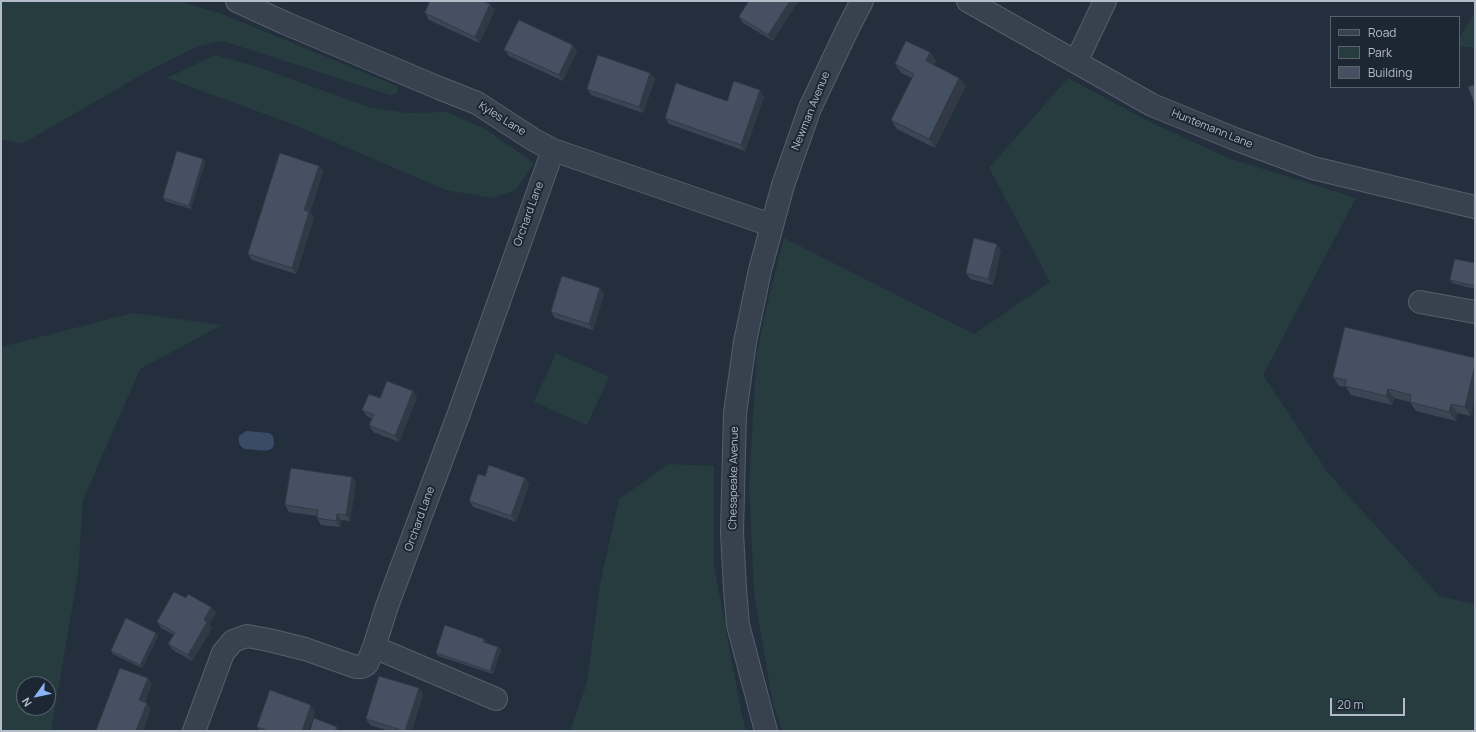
<!DOCTYPE html>
<html>
<head>
<meta charset="utf-8">
<style>
  body { margin:0 }
  #map { position:relative; width:1476px; height:732px; overflow:hidden; background:#242f3e; font-family:Manrope,sans-serif }
  canvas { display:block }
  .frame { position:absolute; inset:0; border:2px solid #b4bcc9; pointer-events:none }
  .legend { position:absolute; left:1330px; top:16px; width:130px; height:72px; box-sizing:border-box; background:#1d2633; border:1px solid #59626f; margin:0; padding:5px 7px; list-style:none; font-size:12px; color:#b4bcc9 }
  .legend li { display:flex; align-items:center; gap:8px; height:20px }
  .legend b { width:20px; border:1px solid #59626f }
  .north { position:absolute; left:16px; top:676px; width:40px; height:40px; box-sizing:border-box; background:#1d2633; border:1px solid #59626f; border-radius:50%; rotate:237deg; font-size:11px; font-weight:700; line-height:16px; text-align:center; color:#b4bcc9 }
  .north::after { content:''; display:block; margin:auto; width:14px; height:18px; background:#8ab4f8; clip-path:polygon(50% 0,100% 100%,50% 72%,0 100%) }
  .scale { position:absolute; left:1330px; top:698px; width:75px; height:18px; box-sizing:border-box; border:2px solid #b4bcc9; border-top:0; padding-left:5px; font-size:12px; line-height:14px; white-space:nowrap; color:#b4bcc9; -webkit-text-stroke:3px #1d2633; paint-order:stroke }
</style>
</head>
<body>
<div id="map">
<canvas width="1476" height="732"></canvas>
<div class="frame"></div>
<ul class="legend">
<li><b style="height:5px;background:#38414e"></b>Road</li>
<li><b style="height:11px;background:#263c3f"></b>Park</li>
<li><b style="height:11px;background:#455162"></b>Building</li>
</ul>
<div class="north">N</div>
<div class="scale">20 m</div>
</div>
<script>
const ctx = document.querySelector('canvas').getContext('2d');
ctx.lineJoin = 'round';
function fill(path, color) { ctx.fillStyle = color; ctx.fill(path, 'evenodd'); }
function strokePath(path, color, width, dash) { ctx.strokeStyle = color; ctx.lineWidth = width; ctx.lineCap = dash ? 'butt' : 'round'; ctx.setLineDash(dash || []); ctx.stroke(path); }
function drawText(font, color, halo, rows, align = 'center') {
  ctx.font = font + ' Manrope,sans-serif'; ctx.lineWidth = 4; ctx.setLineDash([]); ctx.textBaseline = 'middle'; ctx.strokeStyle = halo; ctx.fillStyle = color; for (const [text, x, y, turn = 0] of rows) {
    ctx.save(); ctx.translate(x, y); ctx.rotate((+turn || 0) * Math.PI / 180); ctx.textAlign = isNaN(turn) ? turn : align; if (halo) ctx.strokeText(text, 0, 0); ctx.fillText(text, 0, 0); ctx.restore();
  }
}
const green = new Path2D(`
  M1,1H179L222,14L397,86L398,93L390,95L223,41L198,46L148,71L22,144L1,139Z
  M1475,12V47H1459V38Z
  M215,55L252,65L369,107L406,113L447,112L485,129L534,163L516,190L492,198L446,190L295,125L167,78Z
  M1068,78L1150,122L1228,158L1356,198L1263,375L1328,473L1439,596L1475,604V731H783L773,705L754,592L749,483L757,352L769,296L784,238L974,334L1050,282L989,168Z
  M133,313L222,325L140,369L83,500L78,574L51,731H1V347ZM24,684H48V708H24Z
  M556,353L609,377L587,425L534,402Z
  M669,464L714,466V566L742,716L746,731H570L587,683L600,584L619,499Z`);
const water = new Path2D(`
  M246,431L269,433L273,436C277,452 268,451 256,450C252,449 246,450 243,448C239,445 238,441 239,436Z`);
const minor = new Path2D(`
  M237,1L285,23L439,88L477,103L534,140L553,150L771,225
  M968,1L1152,105L1235,139L1313,168L1475,207
  M1076,62L1105,1
  M1420,302L1475,312
  M374,647L496,699
  M194,731L223,653L233,641L247,636L269,640L305,649L356,667H362L367,664L374,647L387,606L458,416L553,150
  M766,731L738,625L735,589L732,532L735,413L745,342L760,270L783,185L810,108L848,28L862,1`);
const wall = new Path2D(`
  M749,1H798L773,41L743,23L739,17Z
  M495,10L479,43L429,20L425,13Z
  M573,45L577,51L563,81L509,56L504,50Z
  M930,52L936,61L934,65L959,78L966,86L935,148L897,129L891,120L912,78L901,73L895,64Z
  M650,73L655,79L643,113L591,95L587,89Z
  M764,97L745,151L669,124L665,118L727,101Z
  M203,159L205,162L191,209L165,201L163,198Z
  M319,166L323,172L310,212L314,218L296,274L252,260L248,254Z
  M1001,250L993,285L970,279L966,273Z
  M1475,263V289L1452,283L1450,280Z
  M604,294L593,330L555,318L551,312Z
  M1475,358L1471,416L1457,413L1456,421L1416,411L1410,402L1394,398L1392,405L1351,395L1346,387L1339,386L1333,377Z
  M413,391L417,397L399,442L373,432L369,425L372,419L367,416L362,410L380,398Z
  M485,476L525,478L529,484L516,522L473,507L469,501Z
  M352,477L356,483L350,521L341,520L340,527L321,525L317,518V516L289,512L285,505Z
  M186,598L211,607L216,613L209,624L212,628L192,661L173,650L168,644L174,635L161,628L157,622Z
  M156,633L158,636L142,668L113,654L111,651Z
  M484,639L487,642L486,643L498,647L501,650L493,674L438,656L436,653Z
  M419,688L423,694L412,731H389L370,725L366,719Z
  M315,712L308,731H260L257,727Z`);
const shadedWall = new Path2D(`
  M790,1H798L773,41L768,35Z
  M490,4L495,10L479,43L475,37Z
  M573,45L577,51L563,81L559,75Z
  M930,52L936,61L932,70L926,61Z
  M650,73L655,79L643,113L639,107Z
  M959,78L966,86L935,148L929,139Z
  M760,90L764,97L745,151L741,145Z
  M203,159L205,162L191,209L189,206Z
  M319,166L323,172L310,212L314,218L296,274L292,268L304,210Z
  M997,244L1001,250L993,285L988,279Z
  M600,288L604,294L593,330L589,324Z
  M1475,365V399L1471,416L1465,407Z
  M1388,389L1394,398L1392,405L1386,396Z
  M413,391L417,397L399,442L395,436Z
  M1451,404L1457,413L1456,421L1449,412Z
  M352,477L356,483L350,521L346,515Z
  M525,478L529,484L516,522L511,516Z
  M337,514L341,520L340,527L336,521Z
  M211,607L216,613L209,624L212,628L192,661L188,655L204,620Z
  M156,633L158,636L142,668L140,665Z
  M484,639L487,642L485,645L483,642Z
  M498,647L501,650L493,674L490,671Z
  M148,678L152,684L144,706L139,700Z
  M419,688L423,694L412,731H405Z
  M147,703L151,709L143,731H136Z
  M311,705L315,712L308,731H302Z
  M337,727L339,730V731H335Z`);
const building = new Path2D(`
  M430,1H483L490,4L475,37L425,13Z
  M749,1H790L768,35L739,17Z
  M519,20L573,45L559,75L504,50Z
  M906,41L930,52L926,61L959,78L929,139L891,120L914,74L895,64Z
  M598,55L650,73L639,107L587,89Z
  M734,81L760,90L741,145L665,118L676,83L727,101Z
  M1475,85V105L1468,87Z
  M177,151L203,159L189,206L163,198Z
  M280,153L319,166L304,210L309,212L292,268L248,254Z
  M974,238L997,244L988,279L966,273Z
  M1455,259L1475,263V286L1450,280Z
  M562,276L600,288L589,324L551,312Z
  M1345,327L1475,358V365L1465,407L1451,404L1449,412L1410,402L1411,395L1388,389L1386,396L1345,386L1346,380L1333,377Z
  M387,381L413,391L395,436L369,425L374,415L362,410L369,394L380,398Z
  M489,465L525,478L511,516L469,501L478,474L485,476Z
  M291,468L352,477L346,515L337,514L336,521L317,518L318,510L285,505Z
  M174,592L186,598L188,594L211,607L204,620L207,622L188,655L168,644L175,633L157,622Z
  M126,618L156,633L140,665L111,651Z
  M445,625L484,639L483,642L498,647L490,671L436,653Z
  M120,668L148,678L139,700L147,703L136,731H96Z
  M379,676L419,688L405,731H404L366,719Z
  M270,690L311,705L302,731H269L257,727Z
  M314,718L337,727L335,731H310Z`);
const streetNames = [
  ["Newman Avenue",811,111,-68],
  ["Kyles Lane",502,119,32],
  ["Huntemann Lane",1212,129,22],
  ["Orchard Lane",529,214,-70],
  ["Chesapeake Avenue",734,478,-89],
  ["Orchard Lane",420,519,-70]
];
fill(green, '#263c3f');
fill(water, '#394c67');
strokePath(minor, '#565f6c', 24);
strokePath(minor, '#38414e', 22);
fill(wall, '#3b4654');
fill(shadedWall, '#303945');
fill(building, '#455162');
strokePath(building, '#303945', 1);
drawText('11px', '#b4bcc9', '#1d2633', streetNames);
</script>
</body>
</html>
